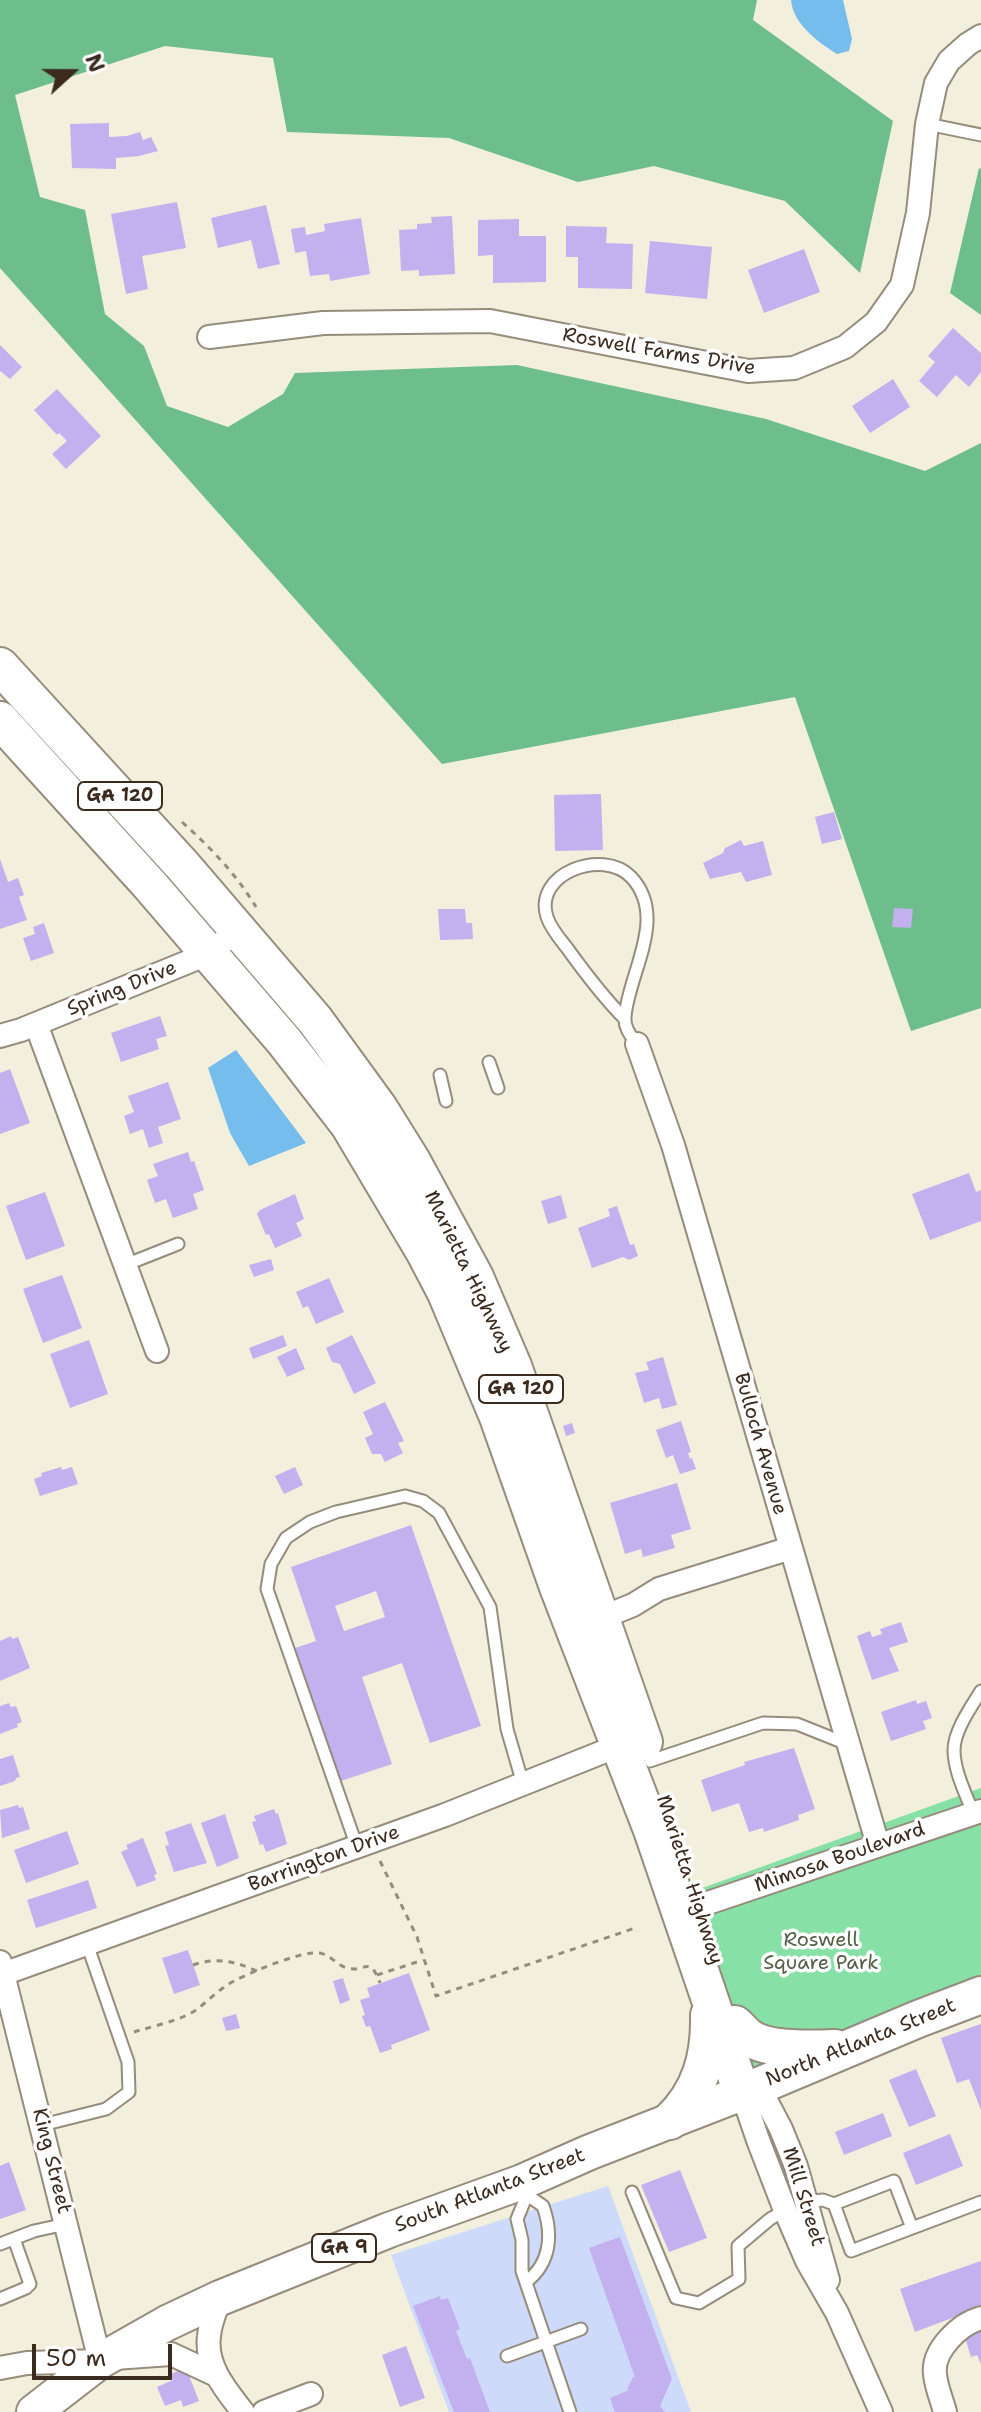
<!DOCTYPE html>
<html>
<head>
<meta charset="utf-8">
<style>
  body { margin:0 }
  #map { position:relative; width:981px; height:2412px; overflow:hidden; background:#f2efdc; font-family:"Shantell Sans",sans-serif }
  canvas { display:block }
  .north { position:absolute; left:32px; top:32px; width:80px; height:80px; -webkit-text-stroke:6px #fff; paint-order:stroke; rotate:69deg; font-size:22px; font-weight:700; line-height:32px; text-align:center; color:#3b2a1e }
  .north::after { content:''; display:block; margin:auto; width:28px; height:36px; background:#3b2a1e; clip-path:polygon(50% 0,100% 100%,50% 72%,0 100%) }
  .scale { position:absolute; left:32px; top:2344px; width:140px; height:36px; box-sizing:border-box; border:4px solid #3b2a1e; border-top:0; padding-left:10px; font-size:24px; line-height:28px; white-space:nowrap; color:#3b2a1e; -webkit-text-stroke:6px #fff; paint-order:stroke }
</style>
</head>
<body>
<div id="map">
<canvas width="981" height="2412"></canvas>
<div class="north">N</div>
<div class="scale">50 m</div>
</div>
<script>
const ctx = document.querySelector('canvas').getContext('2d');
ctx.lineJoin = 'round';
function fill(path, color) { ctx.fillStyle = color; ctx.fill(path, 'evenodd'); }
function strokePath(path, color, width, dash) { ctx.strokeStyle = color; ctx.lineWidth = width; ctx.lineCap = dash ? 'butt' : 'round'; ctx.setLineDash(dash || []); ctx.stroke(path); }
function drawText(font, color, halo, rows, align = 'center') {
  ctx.font = font + ' "Shantell Sans",sans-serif'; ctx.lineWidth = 7; ctx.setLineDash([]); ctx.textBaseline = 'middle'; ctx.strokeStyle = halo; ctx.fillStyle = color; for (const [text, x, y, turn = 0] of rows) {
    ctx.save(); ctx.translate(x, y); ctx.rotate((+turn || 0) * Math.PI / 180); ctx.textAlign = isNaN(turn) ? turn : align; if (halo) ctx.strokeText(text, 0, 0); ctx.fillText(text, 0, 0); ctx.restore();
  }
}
const built = new Path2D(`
  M608,2186L691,2412H449L391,2255Z`);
const green = new Path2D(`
  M981,1788V2001L758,2085L694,1891Z`);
const forest = new Path2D(`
  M0,0H757L753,20L893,121L860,273L785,201L654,166L578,182L449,138L287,132L273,58L165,46L15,95L40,197L85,210L105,314L144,346L167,406L228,427L283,394L295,373L517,365L766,419L925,471L981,443V1008L911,1031L795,697L442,764L0,268Z
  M979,168L981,169V315L950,293Z`);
const water = new Path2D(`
  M791,0H843L852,39L849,51L837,54C818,42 793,24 791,0Z
  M236,1050L306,1143L249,1166L230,1133L208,1068Z`);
const building = new Path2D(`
  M109,123V137L127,136L140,132L143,140L151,137L158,151L139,156L116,158V169L72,168L70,124Z
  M177,202L186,248L142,256L148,289L126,294L111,214Z
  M266,205L280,264L258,269L251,240L218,248L211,218Z
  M452,216L455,274L419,276V270L401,271L399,230L417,229V224L432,223L431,217Z
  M361,218L370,274L330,281L329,274L310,276L306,251L295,253L291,229L305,227L306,235L325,231L324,224Z
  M519,219V236H546V282L493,283V255L478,256V220Z
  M566,226L607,227L606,243L633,244L632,289L578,288V257H566Z
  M650,241L712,247L707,299L645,293Z
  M804,249L820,292L764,313L748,270Z
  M953,328L981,353V372L969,387L956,375L937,397L919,381L935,362L928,356Z
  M0,345L22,367L10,379L0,371Z
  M893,379L910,407L870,433L852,406Z
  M57,389L101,436L66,469L52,454L67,441L59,433L57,435L34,410Z
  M601,794L603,850L555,851L554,795Z
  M834,812L842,839L822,844L815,817Z
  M741,840L744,846L763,841L772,875L746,882L741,872L710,879L703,863L723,853L725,848Z
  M0,859L8,882L18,878L24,895L19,897L27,920L0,929Z
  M894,908L913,909L911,928L892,927Z
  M438,909H465L466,923H472L473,939L440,940Z
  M44,923L54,953L31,961L23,938L35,934L33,927Z
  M160,1016L167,1036L156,1039L159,1049L121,1062L111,1033Z
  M10,1069L30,1123L0,1134V1073Z
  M168,1082L181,1119L158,1127L163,1143L149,1148L143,1129L130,1134L124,1116L134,1112L128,1096Z
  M188,1152L191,1162L194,1161L204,1190L193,1194L198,1209L173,1218L166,1199L155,1203L147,1180L158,1176L153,1164Z
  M969,1173L976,1192L981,1190V1221L930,1240L912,1194Z
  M45,1192L65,1246L26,1260L6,1206Z
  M295,1194L304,1219L296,1223L302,1236L275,1248L269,1234L266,1235L257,1214L260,1210Z
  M561,1195L567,1218L548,1224L541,1201Z
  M617,1206L630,1245L634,1244L638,1256L629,1260L623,1257L592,1268L578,1228L610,1216L608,1209Z
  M271,1259L274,1270L254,1277L249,1265Z
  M62,1275L82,1328L43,1343L23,1289Z
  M329,1278L344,1312L316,1324L308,1306L303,1308L296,1292Z
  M283,1335L287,1346L253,1359L249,1348Z
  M352,1335L376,1383L354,1394L340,1364L332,1362L326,1348Z
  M89,1340L108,1394L70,1408L50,1354Z
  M296,1348L305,1369L287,1377L277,1357Z
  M663,1357L677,1405L662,1409L659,1398L644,1403L635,1373L649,1370L646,1362Z
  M385,1402L404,1441L398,1443L403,1453L385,1462L381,1454H372L365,1438L373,1434L363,1412Z
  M681,1421L691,1452L688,1453L690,1459L692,1458L696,1469L680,1474L673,1455L666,1458L656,1430Z
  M572,1423L575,1433L566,1436L563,1426Z
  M61,1467L62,1470L72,1467L78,1484L40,1496L34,1479L42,1476L41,1473Z
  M295,1467L303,1485L284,1494L275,1476Z
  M677,1483L691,1529L671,1535L675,1548L643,1557L641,1549L625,1554L610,1503Z
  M411,1525L481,1726L430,1743L402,1663L362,1677L392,1764L341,1781L295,1648L316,1641L291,1567ZM376,1591L385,1617L344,1631L335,1606Z
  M901,1622L908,1642L889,1648L899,1671L872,1680L857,1636L870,1631L872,1637L882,1634L880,1629Z
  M11,1636L12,1639L18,1637L30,1668L0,1681V1641Z
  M916,1700L917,1704L926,1701L932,1718L923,1721L926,1729L891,1741L881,1712Z
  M9,1703L11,1707L16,1706L22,1722L17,1724L18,1727L0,1734V1706Z
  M794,1748L815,1809L798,1815L799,1820L764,1832L763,1828L749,1832L739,1803L712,1812L701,1780L745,1765L744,1762Z
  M13,1755L20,1777L16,1778L15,1781L0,1786V1759Z
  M18,1805L19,1808L23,1807L30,1829L2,1838L0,1810Z
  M274,1809L276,1814L278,1813L287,1844L266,1852L263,1844L260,1845L252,1822L256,1821L254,1816Z
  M225,1814L239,1858L217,1867L201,1823Z
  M191,1823L207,1863L174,1872L165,1846L169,1845L165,1832Z
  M67,1831L79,1864L26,1883L14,1850Z
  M143,1838L157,1874L154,1875L156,1880L137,1887L121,1852L128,1849L126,1845Z
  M88,1880L97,1908L36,1928L27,1900Z
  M188,1950L200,1985L174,1994L162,1958Z
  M409,1973L430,2030L391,2045L392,2049L380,2053L370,2026L366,2027L362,2016L365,2015L360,2000L370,1997L367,1988Z
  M343,1978L350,2000L340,2004L333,1981Z
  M236,2014L240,2028L226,2031L222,2018Z
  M981,2024V2110L969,2079L957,2083L941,2038Z
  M916,2069L936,2116L909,2127L889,2080Z
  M883,2113L892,2136L844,2155L835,2132Z
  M950,2134L963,2166L916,2185L903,2153Z
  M9,2162L26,2210L0,2219V2166Z
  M680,2170L707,2238L669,2252L641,2185Z
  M620,2237L672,2379L660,2406L665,2412H615L610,2398L629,2390L627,2389L633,2377H635L589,2248Z
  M981,2261V2307L915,2332L900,2289Z
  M440,2296L441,2300L448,2298L460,2329L456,2331L467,2359L470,2358L490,2412H454L413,2306Z
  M981,2328V2364L977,2355L971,2357L964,2334Z
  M406,2346L425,2398L400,2407L382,2355Z
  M186,2368L199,2401L183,2407L181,2400L165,2406L157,2387L173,2380L170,2374Z`);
const path = new Path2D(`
  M182,822C211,848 236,874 256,907
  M380,1861L417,1937L436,1996L638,1927
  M193,1965C217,1957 234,1961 257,1971
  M377,1975L423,1960
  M134,2032C153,2026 175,2022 193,2012C205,2004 215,1993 227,1985C243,1975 302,1950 320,1953C330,1955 337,1965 347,1968C366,1973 369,1954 380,1983`);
const service = new Path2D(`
  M927,124L981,135
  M625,1019C603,997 585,973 567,948C560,939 551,929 547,917C533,873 603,848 631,877C669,917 628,974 625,1017C624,1028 631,1036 637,1044
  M489,1062L498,1088
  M440,1075L446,1101
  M125,1265L178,1244
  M650,1761L763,1723L797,1724L847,1744
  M973,1813C966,1794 954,1771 954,1750C954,1731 971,1707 981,1691
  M357,1847L267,1589L271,1564L286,1538L310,1522L336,1512L405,1496L423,1501L439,1513L490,1607L507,1729L523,1784
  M42,2125L106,2109L129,2092L128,2062L87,1944
  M525,2190L527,2195L543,2206C553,2234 551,2263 526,2282
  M632,2192L676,2298L699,2303L739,2279L738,2246L770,2219L787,2209
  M527,2195L517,2219L522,2240V2271L570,2412
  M803,2202L823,2200L834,2204
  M912,2228L894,2181L834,2204L851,2251L981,2202
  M0,2244L34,2231L66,2224
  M0,2299L26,2288L30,2284L14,2239
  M507,2356L581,2329`);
const minor = new Path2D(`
  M209,337L323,323L490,321L748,371L794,368L845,347L876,322L902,285L918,213L927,124L936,83L949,61L968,44L981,36
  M36,1024L157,1351
  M0,1036L21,1030L210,953L237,930
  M637,1044L673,1145L878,1845
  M601,1618L633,1605L659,1589L791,1548
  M699,1906L981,1811
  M0,1962L100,2361L27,2363L0,2368
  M3,1974L445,1815L628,1742
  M758,2085L781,2129L796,2166L828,2280
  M742,2093L758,2140L785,2210L807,2261L837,2313L881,2412
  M220,2298C216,2310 210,2323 209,2336C205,2366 226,2390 243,2412
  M114,2358L171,2354L216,2375
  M264,2412L311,2394
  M945,2412C942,2400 936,2387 935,2374C932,2351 959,2324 981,2318`);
const primary = new Path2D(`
  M34,2412L100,2361L167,2323L220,2298L389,2230L522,2182L590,2152L742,2093`);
const trunk = new Path2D(`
  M0,666L183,866L315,1020L379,1108L412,1161L475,1277L513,1366L644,1742
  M0,720L149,884L284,1041L349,1125L424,1251L446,1293L498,1417L558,1587L652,1830L742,2093L918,2019L981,1995
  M735,2024C740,2028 744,2034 750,2038C769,2051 812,2049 835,2048
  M670,2121C700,2092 710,2057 709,2015`);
const shields = [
  [120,796,84],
  [521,1389,84],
  [344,2248,64]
];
const shieldNames = [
  ["GA 120",120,796],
  ["GA 120",521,1389],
  ["GA 9",344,2248]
];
const streetNames = [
  ["Roswell Farms Drive",659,352,10],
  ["Spring Drive",122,989,-22],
  ["Marietta Highway",468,1272,64],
  ["Bulloch Avenue",760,1444,74],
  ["Mimosa Boulevard",840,1858,-19],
  ["Barrington Drive",324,1859,-20],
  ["Marietta Highway",689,1880,72],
  ["North Atlanta Street",861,2043,-22],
  ["King Street",51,2161,76],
  ["South Atlanta Street",490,2191,-21],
  ["Mill Street",803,2197,73]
];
const parkNames = [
  ["Roswell",821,1941],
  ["Square Park",821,1964]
];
fill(built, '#cedafa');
fill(green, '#87e0a5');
fill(forest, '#6dbe8a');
fill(water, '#75bded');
fill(building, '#c3b0ef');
strokePath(service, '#968c7d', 15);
strokePath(minor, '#968c7d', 26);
strokePath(primary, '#968c7d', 38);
strokePath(trunk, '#968c7d', 40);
strokePath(path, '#968c7d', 3, [6, 6]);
strokePath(service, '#fff', 11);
strokePath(minor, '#fff', 22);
strokePath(primary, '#fff', 34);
strokePath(trunk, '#fff', 36);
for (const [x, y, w] of shields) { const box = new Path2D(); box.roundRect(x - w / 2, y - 14, w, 28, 6); ctx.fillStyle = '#fff'; ctx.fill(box); strokePath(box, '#3b2a1e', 2); }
drawText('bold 18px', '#3b2a1e', null, shieldNames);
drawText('20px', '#3b2a1e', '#fff', streetNames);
drawText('20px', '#526146', '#fff', parkNames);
</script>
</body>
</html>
